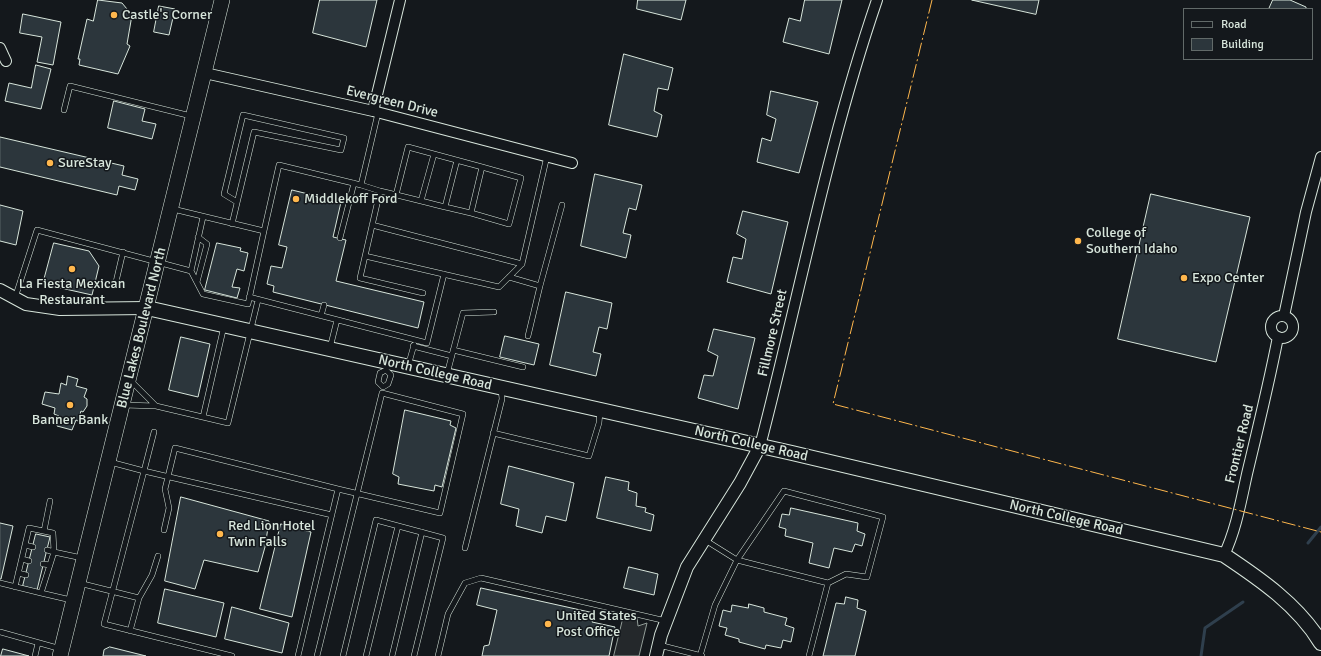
<!DOCTYPE html>
<html>
<head>
<meta charset="utf-8">
<style>
  body { margin:0 }
  #map { position:relative; width:1321px; height:656px; overflow:hidden; background:#14181c; font-family:Signika,sans-serif }
  canvas { display:block }
  .legend { position:absolute; left:1183px; top:8px; width:130px; height:52px; box-sizing:border-box; background:#14181c; border:1px solid #626a69; margin:0; padding:5px 7px; list-style:none; font-size:12px; color:#d8e6dc }
  .legend li { display:flex; align-items:center; gap:8px; height:20px }
  .legend b { width:20px; border:1px solid #626a69 }
</style>
</head>
<body>
<div id="map">
<canvas width="1321" height="656"></canvas>
<ul class="legend">
<li><b style="height:5px;background:#14181c"></b>Road</li>
<li><b style="height:11px;background:#2c363c"></b>Building</li>
</ul>
</div>
<script>
const ctx = document.querySelector('canvas').getContext('2d');
ctx.lineJoin = 'round';
function fill(path, color) { ctx.fillStyle = color; ctx.fill(path, 'evenodd'); }
function strokePath(path, color, width, dash) { ctx.strokeStyle = color; ctx.lineWidth = width; ctx.lineCap = dash ? 'butt' : 'round'; ctx.setLineDash(dash || []); ctx.stroke(path); }
function drawText(font, color, halo, rows, align = 'center') {
  ctx.font = font + ' Signika,sans-serif'; ctx.lineWidth = 3; ctx.setLineDash([]); ctx.textBaseline = 'middle'; ctx.strokeStyle = halo; ctx.fillStyle = color; for (const [text, x, y, turn = 0] of rows) {
    ctx.save(); ctx.translate(x, y); ctx.rotate((+turn || 0) * Math.PI / 180); ctx.textAlign = isNaN(turn) ? turn : align; if (halo) ctx.strokeText(text, 0, 0); ctx.fillText(text, 0, 0); ctx.restore();
  }
}
const parking = new Path2D(`
  M624,615L637,617L638,626L647,623L639,656H614Z`);
const stream = new Path2D(`
  M1308,543L1321,527
  M1201,656L1205,628L1243,602`);
const building = new Path2D(`
  M98,0L122,3L132,15L127,44L130,46L118,74L79,65L80,59H78L87,19L93,21Z
  M320,0H377L366,47L313,33Z
  M638,0H686L681,20L637,9Z
  M805,0H842L829,54L783,42L789,18L800,21Z
  M972,0H1039L1036,14Z
  M1273,0H1290L1306,7V9H1269Z
  M159,6L175,9L169,35L154,32Z
  M23,14L61,22L53,65L37,62L42,37L20,33Z
  M624,54L673,68L668,90L658,88L654,111L662,115L657,137L609,125Z
  M36,65L51,69L41,109L5,101L9,83L31,88Z
  M771,91L818,102L799,173L757,162L762,138L771,141L776,119L767,115Z
  M114,101L145,109L142,121L156,124L152,139L108,128Z
  M0,137L124,166L122,175L138,179L135,190L119,186L117,195L0,167Z
  M595,174L642,185L636,210L629,208L623,233L631,235L626,258L581,246Z
  M292,190L341,202L333,237L346,240L336,281L424,302L418,328L273,292L274,286L267,284L271,266L282,268L287,247L279,245Z
  M1151,194L1250,217L1216,362L1118,339Z
  M0,205L23,211L16,245L0,241Z
  M743,211L788,222L771,294L727,282L733,257L742,259L746,239L737,234Z
  M54,243L89,251L99,266L92,295L43,284Z
  M217,243L241,248L240,251L248,253L244,271L237,269L232,287L240,288L237,298L205,290Z
  M566,292L612,303L607,329L599,327L593,352L601,354L596,376L550,365Z
  M714,329L755,338L738,409L698,398L704,375L713,376L718,356L708,351Z
  M505,336L539,344L534,365L500,357Z
  M181,337L210,344L198,397L169,390Z
  M68,376L78,379L76,386L87,389L84,397L87,399V406L83,412L81,411L78,421L76,420L72,430L57,426L59,416L54,414L55,408L42,404L45,392L59,394L61,383L66,385Z
  M405,410L451,421L450,425L456,428L442,487L435,485L434,491L398,484L399,477L393,474Z
  M509,466L574,483L566,521L546,516L542,533L516,526L519,509L501,504Z
  M606,477L629,482L628,490L637,493L636,506L646,508L645,512L654,515L651,531L597,518Z
  M181,497L269,521L265,547L258,572L204,560L195,589L165,581Z
  M791,508L858,523L857,531L865,534L862,546L855,544L852,552L834,548L829,568L809,563L813,543L785,536L786,529L779,527L782,514L789,515Z
  M0,523L13,526L1,579H0Z
  M281,524L311,532L292,617L260,609Z
  M36,534L50,537L37,590L23,586Z
  M629,567L658,574L654,595L624,588Z
  M481,588L594,613L592,622L615,627L609,656H482L484,646L489,645L497,610L477,605Z
  M165,589L224,603L216,637L158,623Z
  M846,597L858,600L857,608L866,611L855,656H823L836,603L844,604Z
  M749,604L764,608V612L787,618L785,625L794,628L791,642L783,640L781,648L766,645L765,649L739,642V639L725,635L727,628L719,626L723,610L731,612L732,605L748,608Z
  M232,607L289,623L282,653L225,639Z
  M110,647L146,656H103L104,650Z
  M3,649L29,656H1Z`);
const service = new Path2D(`
  M64,110L70,86L191,116
  M361,185L380,191L360,278L423,293
  M380,191C410,198 440,206 471,213L482,167L408,147L396,195
  M421,201L434,154
  M445,207L457,160
  M173,209L264,231L279,165L361,185L378,113
  M471,213L509,224L521,178L482,167
  M232,224L254,132L341,150L344,138L243,115L224,194L237,202
  M372,225L522,264L547,156
  M340,238L354,183
  M365,256L499,287L522,264
  M191,271L203,217
  M509,277L540,286L528,336
  M197,282L207,244L198,237
  M115,286L123,252
  M540,286L562,205
  M249,297L427,343L444,274
  M15,298L37,230L191,271L203,294L248,304L264,231
  M321,316L324,305
  M413,346L452,356
  M330,348L337,320
  M453,350L523,367
  M408,366L414,345
  M386,370L391,375L388,384L383,387L378,382L380,373Z
  M447,374L463,313L494,312
  M124,405L156,406L131,381
  M156,406L228,423L258,300
  M203,417L224,326
  M154,432L144,471L332,515
  M493,433L589,456L599,423L600,411
  M110,462L144,471L104,624L232,656
  M164,530L169,508L165,489L175,448L338,489L440,513L463,414L382,393L317,656
  M44,531L50,501
  M25,545L33,547
  M465,548L502,399L501,388
  M22,559L29,561
  M43,564L50,565
  M18,573L26,575
  M0,583L41,593
  M79,583L139,598L152,575L158,556
  M15,587L29,528L53,533L54,552L47,550
  M71,600L41,593L54,552L82,558
  M130,631L139,598
  M0,632L61,649
  M659,645L702,656
  M35,656L38,643
  M298,656L338,489
  M343,656L376,520L443,538L414,656
  M366,656L398,526
  M392,656L422,532
  M438,656L448,614L465,583L481,578L666,621
  M700,656L715,605L737,560L784,491L883,517L867,577L846,574L828,583L737,560L705,540
  M809,656L828,583`);
const minor = new Path2D(`
  M0,48L6,61
  M205,73L373,111L572,163
  M373,111L400,0
  M1271 327a11 11 0 1 1 22 0a11 11 0 1 1-22 0Z
  M1284,316L1306,212L1321,157
  M760,446C799,297 827,146 877,0
  M1224,555C1236,530 1241,501 1247,474C1258,428 1269,383 1278,337`);
const tertiary = new Path2D(`
  M0,290L26,304L60,309L147,308
  M656,656L661,635L687,567L740,483L760,446`);
const secondary = new Path2D(`
  M147,308L792,453L1224,555C1260,579 1298,605 1321,643`);
const primary = new Path2D(`
  M60,656L222,0`);
const power = new Path2D(`
  M932,0L833,404L1321,532`);
const markers = [
  [114,15,4,"#ffb74d"],
  [50,163,4,"#ffb74d"],
  [296,199,4,"#ffb74d"],
  [1078,241,4,"#ffb74d"],
  [72,269,4,"#ffb74d"],
  [1184,278,4,"#ffb74d"],
  [70,405,4,"#ffb74d"],
  [220,534,4,"#ffb74d"],
  [548,624,4,"#ffb74d"]
];
const poiNames = [
  ["Castle's Corner",122,15],
  ["SureStay",58,163],
  ["Middlekoff Ford",304,199],
  ["College of",1086,233],
  ["Southern Idaho",1086,249],
  ["Expo Center",1192,278],
  ["La Fiesta Mexican",72,284,"center"],
  ["Restaurant",72,300,"center"],
  ["Banner Bank",70,420,"center"],
  ["Red Lion Hotel",228,526],
  ["Twin Falls",228,542],
  ["United States",556,616],
  ["Post Office",556,632]
];
const streetNames = [
  ["Evergreen Drive",392,102,14],
  ["Blue Lakes Boulevard North",142,328,-76],
  ["Fillmore Street",773,333,-77],
  ["North College Road",435,373,13],
  ["North College Road",751,444,13],
  ["Frontier Road",1240,444,-76],
  ["North College Road",1066,518,13]
];
fill(parking, '#24282b');
strokePath(parking, '#939e99', 1);
strokePath(stream, '#2f3f4d', 3);
fill(building, '#2c363c');
strokePath(building, '#d8e6dc', 1);
strokePath(service, '#d8e6dc', 6);
strokePath(minor, '#d8e6dc', 12);
strokePath(tertiary, '#d8e6dc', 14);
strokePath(secondary, '#d8e6dc', 16);
strokePath(primary, '#d8e6dc', 16);
strokePath(service, '#14181c', 5);
strokePath(minor, '#14181c', 10);
strokePath(tertiary, '#14181c', 12);
strokePath(secondary, '#14181c', 14);
strokePath(primary, '#14181c', 15);
strokePath(power, '#ffb74d', 1, [14, 3, 2, 3]);
for (const [x, y, r, color] of markers) { const dot = new Path2D(); dot.arc(x, y, r, 0, 2 * Math.PI); ctx.fillStyle = color; ctx.fill(dot); strokePath(dot, '#14181c', 1.5); }
drawText('14px', '#d8e6dc', '#14181c', poiNames, 'left');
drawText('14px', '#d8e6dc', '#14181c', streetNames);
</script>
</body>
</html>
